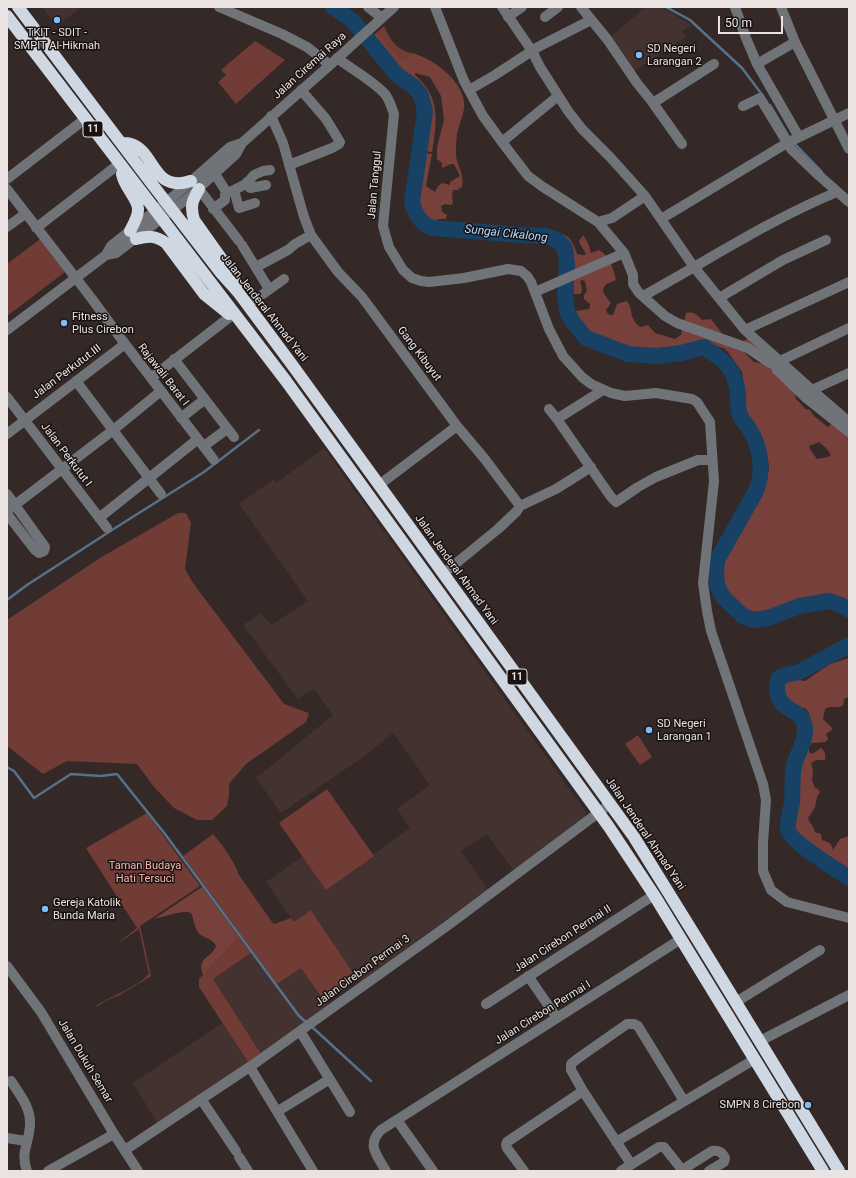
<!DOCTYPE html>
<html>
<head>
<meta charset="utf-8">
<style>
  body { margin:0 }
  #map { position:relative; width:856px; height:1178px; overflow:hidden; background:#342927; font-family:Roboto,sans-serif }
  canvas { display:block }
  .frame { position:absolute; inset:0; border:8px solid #eae3e2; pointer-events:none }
  .scale { position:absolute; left:718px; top:16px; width:65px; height:18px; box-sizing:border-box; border:2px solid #eae3e2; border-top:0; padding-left:5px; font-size:12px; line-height:14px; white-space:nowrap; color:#eae3e2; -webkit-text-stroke:3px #181312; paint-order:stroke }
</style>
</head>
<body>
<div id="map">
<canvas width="856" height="1178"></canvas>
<div class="frame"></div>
<div class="scale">50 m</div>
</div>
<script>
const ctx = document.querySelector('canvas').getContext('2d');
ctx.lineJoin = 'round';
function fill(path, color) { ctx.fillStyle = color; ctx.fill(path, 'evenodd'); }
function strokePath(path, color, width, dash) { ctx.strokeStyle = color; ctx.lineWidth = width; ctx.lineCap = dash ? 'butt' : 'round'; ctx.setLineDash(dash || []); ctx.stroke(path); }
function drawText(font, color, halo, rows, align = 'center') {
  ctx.font = font + ' Roboto,sans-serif'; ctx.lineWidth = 3; ctx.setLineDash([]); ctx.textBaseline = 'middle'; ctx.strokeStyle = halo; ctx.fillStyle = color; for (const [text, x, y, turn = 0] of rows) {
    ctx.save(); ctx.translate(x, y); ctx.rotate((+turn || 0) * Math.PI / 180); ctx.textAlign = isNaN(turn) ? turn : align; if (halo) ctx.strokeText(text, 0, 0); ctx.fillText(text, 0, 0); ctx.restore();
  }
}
const built = new Path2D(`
  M42,7H82L56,26Z
  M646,7H661L692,25L682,31L686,37L631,73L609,38Z
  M324,448L586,812L585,817L514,871L487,835L483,837H482L461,851L488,889L360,982L332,944L334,943L311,910L294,922L266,882L303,856L326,889L410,828L397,809L430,785L393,733L362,758L281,813L256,778L333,715L314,689L298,699L243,625L261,613L271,625L308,601L239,504L274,479L276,483Z
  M253,952L277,984L301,968L329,1006L261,1054L213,979Z
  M222,1023L248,1062L158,1124L133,1083Z`);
const green = new Path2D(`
  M384,26C390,39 396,50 411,53L407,59C405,59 404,60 401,59C395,56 380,37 377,32Z
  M255,41L285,60L236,104L218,82L226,75L221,70Z
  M40,239L65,272L7,316V264Z
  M178,513H186L191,523L185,569L193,583L284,704L309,713L306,722L246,764L229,784V796L227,806L212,820H197L174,808L154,787L137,764L67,761L43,774L7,746V620L100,558Z
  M638,735L652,757L640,765L625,744Z
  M327,789L374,856L326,890L279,823Z
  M147,813L200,886L140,926L151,976L120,995L105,1001L97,1007V1005C113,995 136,988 149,974L139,929L120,942H119L137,928L86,848Z
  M213,834C224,847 233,859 239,875L272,922L274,924L291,918L294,922L311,910L357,979L325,1002L301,968L277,984L183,856Z
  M239,937L251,953L213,979L261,1054L248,1062L199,987V979Z`);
const forest = new Path2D(`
  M377,32L388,46L401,59H407L411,53C432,57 463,81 464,103C465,112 460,121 458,130C456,137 456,144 456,151C455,165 465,171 462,187L457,190H453L452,195L453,203L451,205L445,204L441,206L442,212L447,215L446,219H438L436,223C431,221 425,219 422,215C416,205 423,166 425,153L432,154L426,186L435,192L438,186L442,183L450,185V182L460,176L454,164H451L442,168V163L437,159V147L444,120L441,96L430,77L415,73V75C441,97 437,122 432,152L425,151C427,136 434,109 428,96C425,86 415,83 408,77C399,70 373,47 373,36Z
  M563,234C572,238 574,245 577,254L584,255L586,254L579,242V241L583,235L588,243L591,253L599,250C610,256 613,268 616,280L606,284L603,289L604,294L611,303L606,310L607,313L610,315H613L617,304L627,301C634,310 628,317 640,327L648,325L655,333L675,339L681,335L686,313C694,311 697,315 702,320L711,319L724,336L738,345L747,339L753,340L762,351L746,350L745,353L754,362L764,364L768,367L795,392L796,399L801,404L805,409L810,410L814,416L828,427L831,424L849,437V604L845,601L832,599H819L784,607L764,615L756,614L739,604L729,594L723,584L720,573L722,562L725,552L733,540L735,534L746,521L755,505L766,483L769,469L767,453L764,444L758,433L752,426L743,401L742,393L743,378L742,372L728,352L724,348L704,344L690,345L679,350H652L638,352L609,342L596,340L588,335L580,326L576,311L589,309L590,306V304L584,299V295L587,291L585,281L582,280L580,281L582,288L581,294H574C573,289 574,283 574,278C573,264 571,246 563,234ZM819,442L826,448L831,455L828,457L817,459L810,449L809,446Z
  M849,658V697L844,699L843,705L840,707H830L825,709L823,719L832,728V730L826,734L828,739L825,742L812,743L809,746V752L812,754L821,748C825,750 826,756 825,760H816L811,763L813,771L812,780L815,788L818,789L820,792L817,797L815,807L808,818C809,823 814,826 815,832L821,834L822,840C829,842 832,843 833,850L840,839L849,836V873L817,853L805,844L792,831L791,825L796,799L794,779L808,741L809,713L805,708C801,707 796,708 792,706C784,702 781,691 780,683L783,678L805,681L830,664Z
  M202,887L239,937L203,975C196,957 212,958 216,946C212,937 203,939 198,932C194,927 194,919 191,913C183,909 164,917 154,919Z`);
const stream = new Path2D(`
  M666,7L690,20L742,68L763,96
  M770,105L789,137
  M795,144L822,172
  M7,600L27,585L112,530L204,472L259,430
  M7,767L14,771L34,798L71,774L101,776L117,774L165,834L299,1016L307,1023
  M311,1026L371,1081`);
const river = new Path2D(`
  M333,7L353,21L397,75L413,86L421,95L425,112L412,202C415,214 420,223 432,228L522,235L546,236L557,240L565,248L567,265L565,293L567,311L572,321L586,338L628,354L657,356L681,353L704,347C725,361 735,367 738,394C739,400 737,409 740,415C742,420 747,425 750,430C761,449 764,471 756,491L717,560L716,574L717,585L723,597L743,616L754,620L768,618L800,606L829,601L841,605L849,610
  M849,645L799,672L785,675L779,678C775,687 777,700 785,706C794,713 803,714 805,727C806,740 799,751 795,762C791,775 793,788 792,802C791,809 787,823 788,829C789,841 837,870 849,878`);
const minor = new Path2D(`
  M219,7L282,34L307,47L330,65
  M368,7L382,18
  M435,7L464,81L483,116L502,142L528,176L543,187L598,222L612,218L645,196
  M502,7L532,51L540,67L568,111L582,129L610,157L645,196L694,267L745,330L812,390L849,422
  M581,7L607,39L637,83L653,103L682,144
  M735,7L746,38L757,64L799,137
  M781,7L795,42L849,149
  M508,17L522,7
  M545,17L558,7
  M337,58C353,70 372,80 385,94C390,100 391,107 394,114L383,226L389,247L403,270L412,278L421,281L429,282L464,278L508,269L521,271L527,276L531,282L549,329L563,356L582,377L591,384L611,393L625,396L656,393L692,399L697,402L710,422L714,481L703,583L707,611L711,631L763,784L766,800L763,843V871L771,890L787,902L849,918
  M757,64L795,42
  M469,90L495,75L538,47L591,20
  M653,103L714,64
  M743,106L760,98L791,149L815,172L849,202
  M271,116L283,143L304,217L311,235L338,272L362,297L457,426L484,458L520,506L517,511L498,529L443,574
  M502,142L558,96
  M289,165L332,148L339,144L340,142L326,119L301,90
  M215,174L227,193L234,190L239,208L255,203
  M7,179L85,119
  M247,182L250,188L266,185
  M7,189L92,299L125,344L214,460
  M199,189L239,241
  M234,190L246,184L254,175L263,171L270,170
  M213,209L225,200V195L227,193
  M661,219L787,143L849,113
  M598,222L624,253L633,275V284L639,293L665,316L677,323L748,348L770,363L773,364
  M7,227L25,214
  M36,228L119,164
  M242,245L269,289
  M106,255L116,253L188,198L236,154L242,143L330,65L394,7
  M256,267L288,250L295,244L311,235
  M535,292L624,253
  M263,294L284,279
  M643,296C707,261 769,220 837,192
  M719,298L783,260L826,240
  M247,304L257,298
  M7,330L106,255L111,246L180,191L230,147L242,143
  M745,330L849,282
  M174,359L234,437
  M771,359L777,370L805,397L849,432
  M780,361L849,328
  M151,378L231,316
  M76,381L161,494
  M812,390L849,373
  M7,397L107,528
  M549,409L557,419L603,390
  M181,418L205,399
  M557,419L611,497L616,502L638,487L656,477L698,460H712
  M7,434L125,344
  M204,446L227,429
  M379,485L457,426
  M7,494L45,547L44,551L39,553L35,550L7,514
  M520,506L556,489L591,467
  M7,511L112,431L161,391
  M99,518L198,439
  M7,966L41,1012L114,1134L138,1171
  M528,976L557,1018
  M736,1002L820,950
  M486,1004L654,895
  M300,1031L350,1112
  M760,1041L849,995
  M250,1067L313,1171
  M11,1081C20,1095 31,1108 30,1125C29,1143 20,1153 27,1171
  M201,1099L236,1151
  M278,1111L330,1079
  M397,1120L433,1171
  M7,1138L26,1141
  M616,1142L755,1059
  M125,1150L254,1064L300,1031L447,926L610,804
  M239,1157L248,1171
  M631,1164L583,1091L571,1070V1064L577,1059L627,1024H634L638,1026L684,1101
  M682,1170L712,1151C719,1150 722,1152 725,1158L724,1162L709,1171
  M48,1171L114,1134
  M386,1171C377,1155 366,1145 381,1130L681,939
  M524,1171L507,1148L506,1145L507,1142L583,1091
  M621,1171L659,1147H664L683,1171`);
const highway = new Path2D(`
  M18,7L152,184L221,273L238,292L293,366L634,837L699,942L839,1171
  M7,16L286,381L609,827L654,895L823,1171
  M122,143C125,143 128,143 131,144C151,150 153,181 175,183C181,184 186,182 191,181
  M122,174C124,187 139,200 138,210C138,217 133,225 130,231
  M199,189C192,201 190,206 194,220L233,275L236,287
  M136,239C148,236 155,235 166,243L204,294L229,314`);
const markers = [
  [57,20,4,"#7ebdf9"],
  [639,55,4,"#7ebdf9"],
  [64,323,4,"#7ebdf9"],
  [649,730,4,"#7ebdf9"],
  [45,909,4,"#7ebdf9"],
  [808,1105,4,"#7ebdf9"]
];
const shields = [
  [93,129,20],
  [517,677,20]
];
const shieldNames = [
  ["11",93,129],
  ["11",517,677]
];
const poiNames = [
  ["TKIT - SDIT -",57,33,"center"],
  ["SMPIT Al-Hikmah",57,46,"center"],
  ["SD Negeri",647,49],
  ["Larangan 2",647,62],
  ["Fitness",72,317],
  ["Plus Cirebon",72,330],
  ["SD Negeri",657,724],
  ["Larangan 1",657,737],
  ["Gereja Katolik",53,903],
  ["Bunda Maria",53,916],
  ["SMPN 8 Cirebon",800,1105,"right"]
];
const streetNames = [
  ["Jalan Ciremai Raya",310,66,-42],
  ["Jalan Tanggul",375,185,-85],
  ["Jalan Jenderal Ahmad Yani",264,308,52],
  ["Gang Kibuyut",419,354,53],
  ["Jalan Perkutut.III",67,372,-37],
  ["Rajawali Barat I",163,375,52],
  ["Jalan Perkutut I",66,455,53],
  ["Jalan Jenderal Ahmad Yani",456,570,54],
  ["Jalan Jenderal Ahmad Yani",645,834,56],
  ["Jalan Cirebon Permai II",563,939,-33],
  ["Jalan Cirebon Permai 3",363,971,-36],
  ["Jalan Cirebon Permai I",543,1013,-32],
  ["Jalan Dukuh Semar",85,1061,59]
];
const parkNames = [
  ["Taman Budaya",145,866],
  ["Hati Tersuci",145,879]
];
const waterNames = [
  ["Sungai Cikalong",506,234,6]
];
fill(built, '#433230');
fill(green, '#713b36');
fill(forest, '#78403a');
strokePath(stream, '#56728a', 2.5);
strokePath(river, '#174165', 16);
strokePath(minor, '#707478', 10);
strokePath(highway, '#cfd8e2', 12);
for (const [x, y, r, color] of markers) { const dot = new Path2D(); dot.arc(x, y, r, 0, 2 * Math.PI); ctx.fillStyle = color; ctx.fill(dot); strokePath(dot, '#181312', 1.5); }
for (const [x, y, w] of shields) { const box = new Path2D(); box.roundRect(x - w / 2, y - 8, w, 16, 3); ctx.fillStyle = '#181312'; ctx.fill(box); strokePath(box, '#eae3e2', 1); }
drawText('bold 10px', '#eae3e2', null, shieldNames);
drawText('11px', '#eae3e2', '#181312', poiNames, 'left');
drawText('11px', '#eae3e2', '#181312', streetNames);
drawText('11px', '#fdb4ab', '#181312', parkNames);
drawText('italic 12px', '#b3d9fe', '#181312', waterNames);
</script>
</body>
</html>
